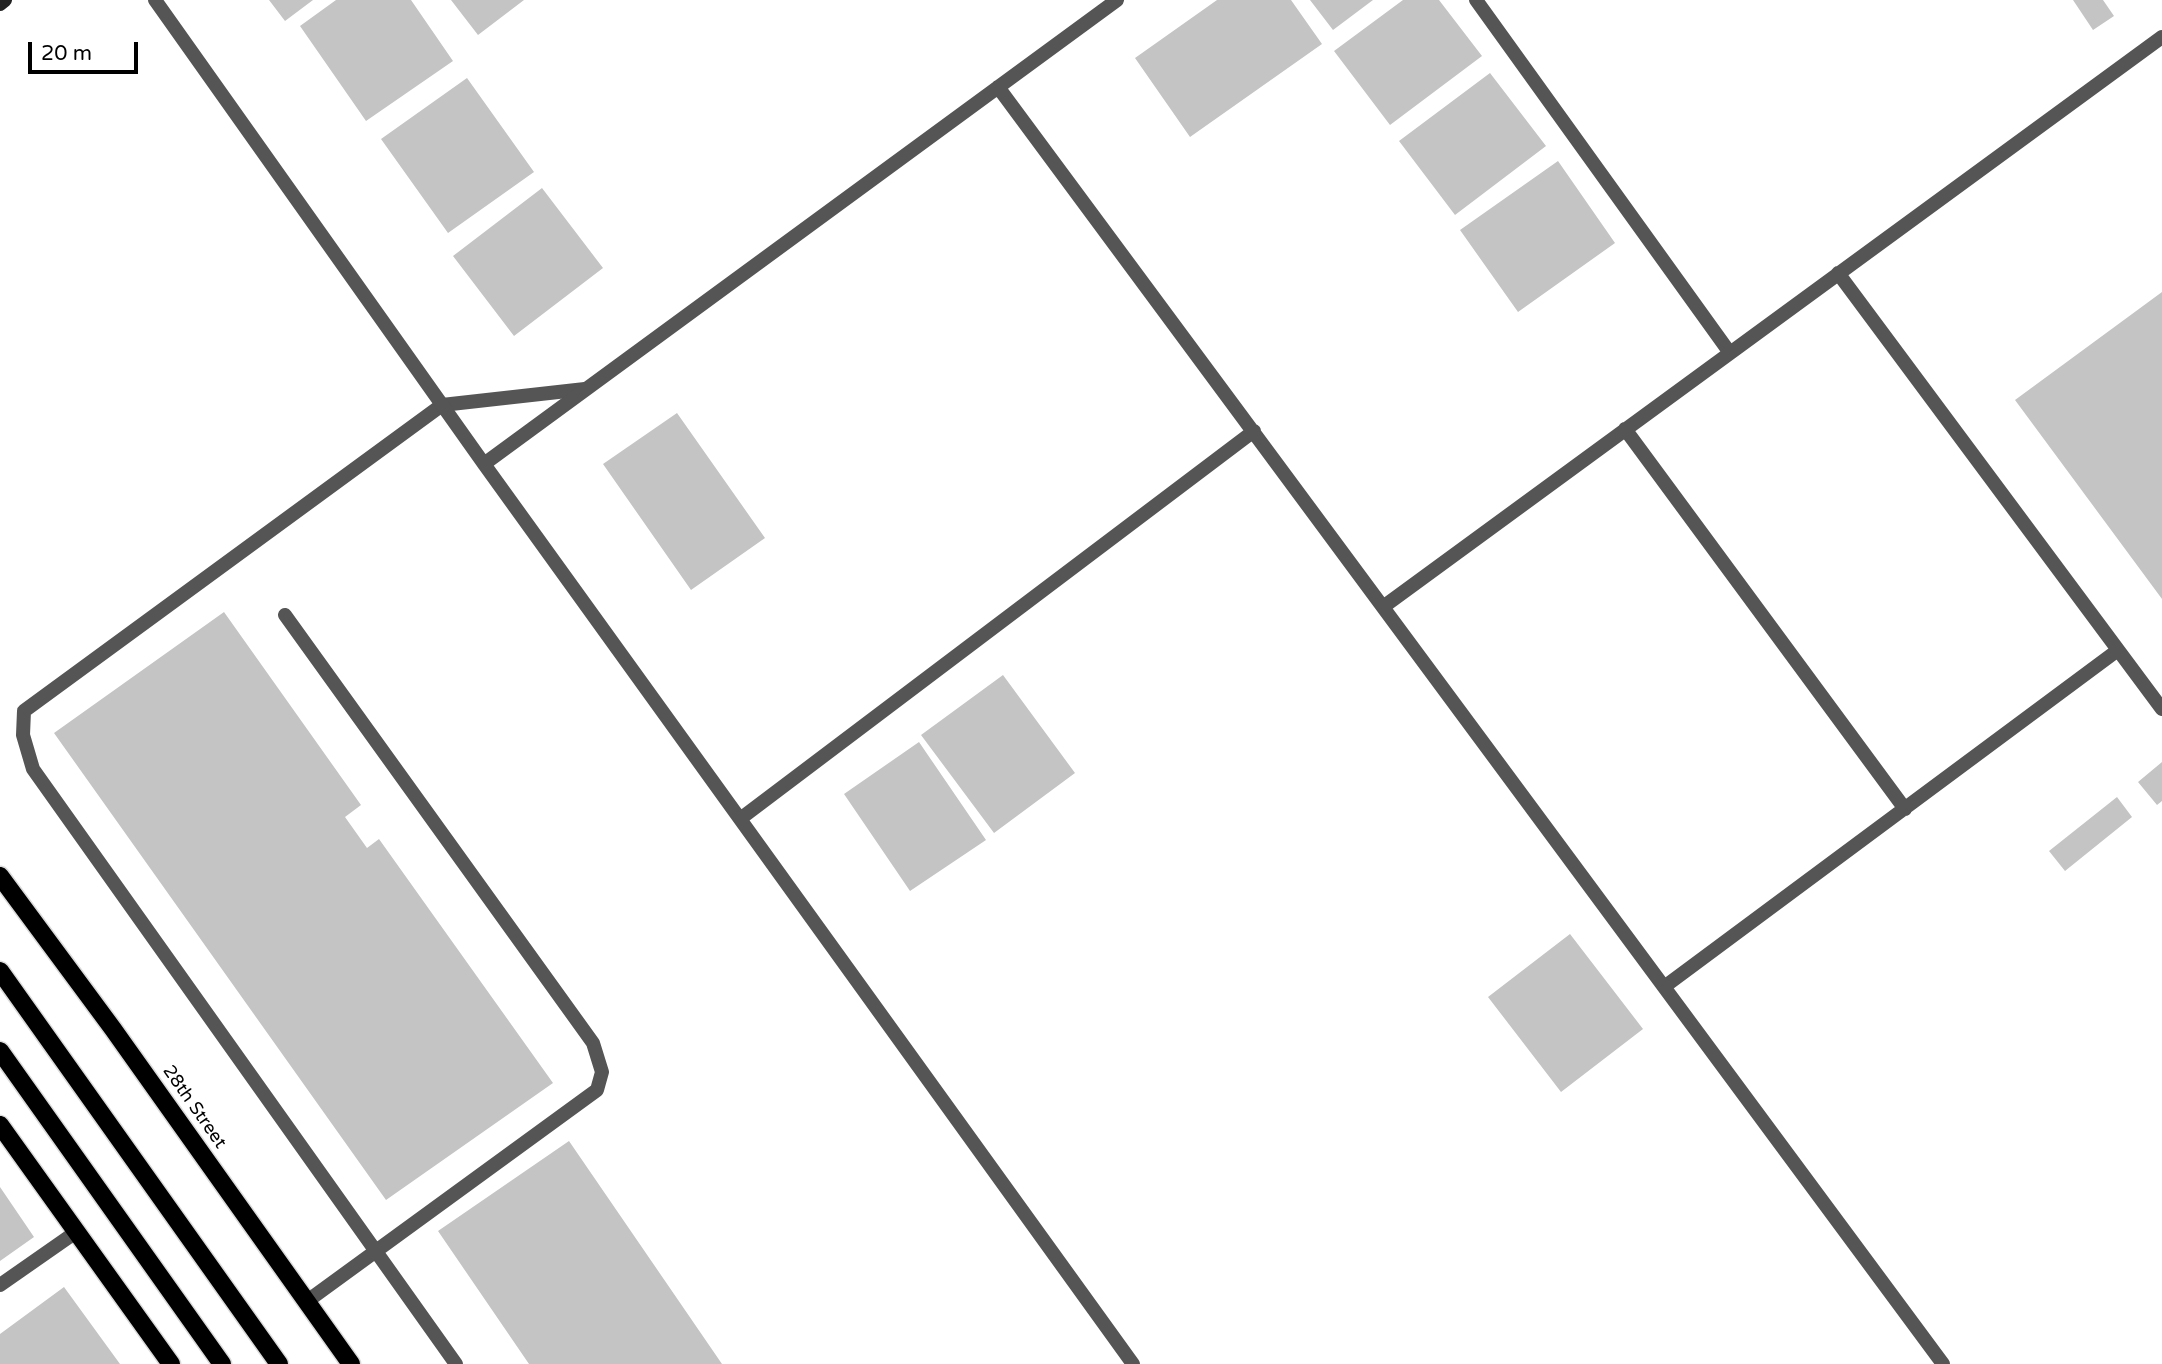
<!DOCTYPE html>
<html>
<head>
<meta charset="utf-8">
<style>
  body { margin:0 }
  #map { position:relative; width:2162px; height:1364px; overflow:hidden; background:#fff; font-family:"Varela Round",sans-serif }
  canvas { display:block }
  .scale { position:absolute; left:28px; top:42px; width:110px; height:32px; box-sizing:border-box; border:4px solid #000; border-top:0; padding-left:9px; font-size:21px; line-height:24px; white-space:nowrap; color:#000; -webkit-text-stroke:5px #fff; paint-order:stroke }
</style>
</head>
<body>
<div id="map">
<canvas width="2162" height="1364"></canvas>
<div class="scale">20 m</div>
</div>
<script>
const ctx = document.querySelector('canvas').getContext('2d');
ctx.lineJoin = 'round';
function fill(path, color) { ctx.fillStyle = color; ctx.fill(path, 'evenodd'); }
function strokePath(path, color, width, dash) { ctx.strokeStyle = color; ctx.lineWidth = width; ctx.lineCap = dash ? 'butt' : 'round'; ctx.setLineDash(dash || []); ctx.stroke(path); }
function drawText(font, color, halo, rows, align = 'center') {
  ctx.font = font + ' "Varela Round",sans-serif'; ctx.lineWidth = 5; ctx.setLineDash([]); ctx.textBaseline = 'middle'; ctx.strokeStyle = halo; ctx.fillStyle = color; for (const [text, x, y, turn = 0] of rows) {
    ctx.save(); ctx.translate(x, y); ctx.rotate((+turn || 0) * Math.PI / 180); ctx.textAlign = isNaN(turn) ? turn : align; if (halo) ctx.strokeText(text, 0, 0); ctx.fillText(text, 0, 0); ctx.restore();
  }
}
const building = new Path2D(`
  M269,0H313L285,21Z
  M336,0H411L453,61L366,121L300,26Z
  M451,0H524L478,35Z
  M1217,0H1291L1322,44L1190,137L1135,58Z
  M1310,0H1373L1333,30Z
  M1403,0H1439L1482,56L1390,125L1334,51Z
  M2073,0H2103L2114,16L2093,30Z
  M1490,73L1546,146L1455,215L1399,141Z
  M467,78L534,172L448,233L381,139Z
  M1558,161L1615,243L1518,312L1460,230Z
  M542,188L603,268L514,336L453,256Z
  M2162,292V599L2015,400Z
  M677,413L765,538L691,590L603,464Z
  M224,612L361,805L345,817L367,848L379,839L553,1083L386,1200L54,733Z
  M1003,675L1075,773L994,833L921,735Z
  M919,742L986,840L910,891L844,794Z
  M2162,762V801L2157,805L2138,782Z
  M2117,797L2132,817L2065,871L2049,851Z
  M1570,934L1643,1029L1561,1092L1488,997Z
  M569,1141L722,1364H529L438,1231Z
  M0,1187L34,1237L0,1261Z
  M64,1287L120,1364H0V1334Z`);
const lane = new Path2D(`
  M285,615L593,1043L602,1072L597,1090L306,1302
  M456,1364L33,769L23,735L24,711L442,405L585,389`);
const street = new Path2D(`
  M155,0L484,464L1133,1364
  M1476,0L1730,353
  M998,87L1943,1364
  M1838,273L2162,709
  M1625,429L1905,809
  M484,464L1117,0
  M1383,607L2162,37
  M740,819L1254,431
  M1664,987L2118,650
  M0,1285L76,1232`);
const secondary = new Path2D(`
  M0,4L5,0`);
const primary = new Path2D(`
  M0,876L113,1029L351,1364
  M0,971L279,1364
  M0,1051L222,1364
  M0,1125L171,1364`);
const streetNames = [
  ["28th Street",194,1107,55]
];
fill(building, '#c4c4c4');
strokePath(primary, '#dbdbdb', 21);
strokePath(lane, '#555', 14);
strokePath(street, '#555', 14);
strokePath(secondary, '#222', 14);
strokePath(primary, '#000', 18);
drawText('18px', '#000', '#fff', streetNames);
</script>
</body>
</html>
